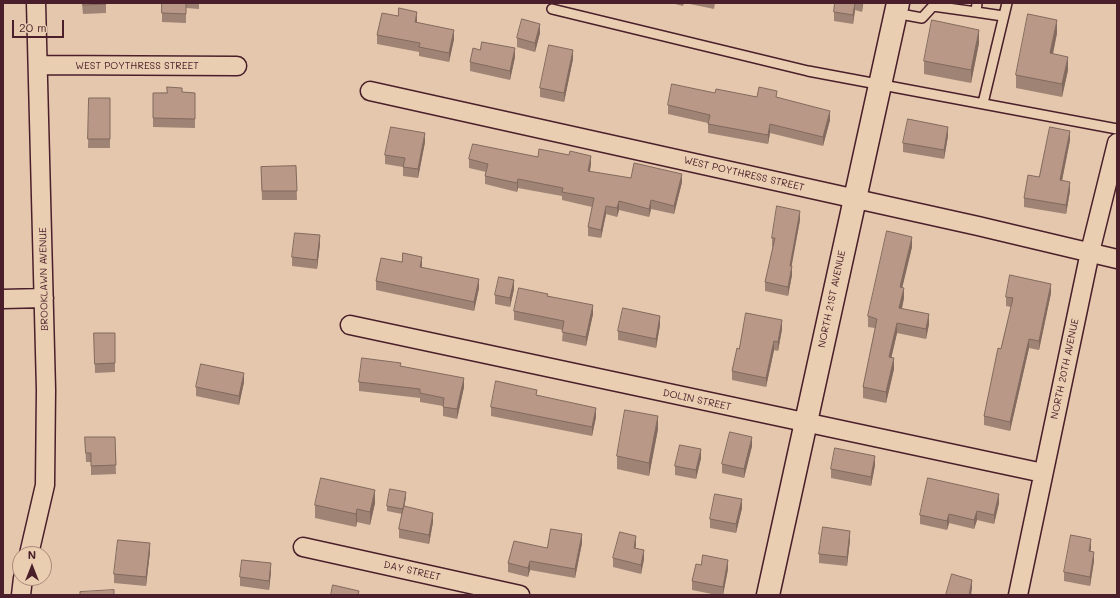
<!DOCTYPE html>
<html>
<head>
<meta charset="utf-8">
<style>
  body { margin:0 }
  #map { position:relative; width:1120px; height:598px; overflow:hidden; background:#e4c7ac; font-family:Mali,sans-serif }
  canvas { display:block }
  .frame { position:absolute; inset:0; border:4px solid #4a1f2b; pointer-events:none }
  .north { position:absolute; left:12px; top:546px; width:40px; height:40px; box-sizing:border-box; background:#eaceb1; border:1px solid #aa887b; border-radius:50%; rotate:0deg; font-size:11px; font-weight:700; line-height:16px; text-align:center; color:#4a1f2b }
  .north::after { content:''; display:block; margin:auto; width:14px; height:18px; background:#4a1f2b; clip-path:polygon(50% 0,100% 100%,50% 72%,0 100%) }
  .scale { position:absolute; left:12px; top:20px; width:52px; height:18px; box-sizing:border-box; border:2px solid #4a1f2b; border-top:0; padding-left:5px; font-size:12px; line-height:14px; white-space:nowrap; color:#4a1f2b; -webkit-text-stroke:3px #eaceb1; paint-order:stroke }
</style>
</head>
<body>
<div id="map">
<canvas width="1120" height="598"></canvas>
<div class="frame"></div>
<div class="north">N</div>
<div class="scale">20 m</div>
</div>
<script>
const ctx = document.querySelector('canvas').getContext('2d');
ctx.lineJoin = 'round';
function strokePath(path, color, width, dash) { ctx.strokeStyle = color; ctx.lineWidth = width; ctx.lineCap = dash ? 'butt' : 'round'; ctx.setLineDash(dash || []); ctx.stroke(path); }
function fill(path, color) { ctx.fillStyle = color; ctx.fill(path, 'evenodd'); }
function drawText(font, color, halo, rows, align = 'center') {
  ctx.font = font + ' Mali,sans-serif'; ctx.lineWidth = 4; ctx.setLineDash([]); ctx.textBaseline = 'middle'; ctx.strokeStyle = halo; ctx.fillStyle = color; for (const [text, x, y, turn = 0] of rows) {
    ctx.save(); ctx.translate(x, y); ctx.rotate((+turn || 0) * Math.PI / 180); ctx.textAlign = isNaN(turn) ? turn : align; if (halo) ctx.strokeText(text, 0, 0); ctx.fillText(text, 0, 0); ctx.restore();
  }
}
const lane = new Path2D(`
  M552,9L808,71L1117,129
  M976,12L1003,16
  M895,13L922,18L933,6L976,12L977,3
  M983,103L1007,3`);
const street = new Path2D(`
  M38,65L237,66
  M370,91L978,226L1117,259
  M3,299L44,298
  M350,325L1043,473
  M303,547L520,595
  M29,554L45,485L46,390L36,3
  M21,595L23,578
  M1018,595L1090,252L1117,143`);
const secondary = new Path2D(`
  M768,595L898,3`);
const wall = new Path2D(`
  M82,3H106V13L83,14Z
  M162,3H199V9L186,8V23L162,22Z
  M671,3H684L683,6Z
  M685,3H715L714,9Z
  M835,3H863L862,12L855,10L853,24L834,21V12Z
  M417,21V22L454,39L449,62L419,56V52L377,44V35Z
  M540,33L535,52L517,47V38Z
  M1057,33L1053,54L1068,70L1062,97L1016,88V75Z
  M979,43L971,83L924,74V61Z
  M515,57L510,80L470,71V62Z
  M573,59L564,102L540,97V88Z
  M182,92L195,93V128L153,127V93Z
  M715,93L757,97L777,98L830,120L823,146L770,133L768,144L708,133V123L668,114V105Z
  M89,98H110V148H88Z
  M948,136L944,159L903,152V143Z
  M1070,140L1062,181L1070,191L1066,214L1024,207V198L1039,177Z
  M425,142L418,178L403,176V167L385,164V155Z
  M538,157L591,164L590,172L631,178L682,182L674,214L651,209L649,217L619,210L617,217L606,214L601,238L588,236V227L592,207L562,200V196L518,188L517,192L485,184V176L486,172L469,168V159Z
  M296,166L297,200H262L261,167Z
  M800,220L791,266L792,275L788,296L765,291V282L773,247H772V238Z
  M320,244L317,269L292,266V257Z
  M912,247L902,287L904,298L902,309L929,324L926,339L897,333L891,358L894,369L886,403L863,398V387L875,328L868,327V316Z
  M422,267L479,288L474,311L376,290V281Z
  M514,289L510,307L495,304V295Z
  M1051,293L1039,350L1029,348L1010,431L984,425V416L1011,307L1006,306V297Z
  M548,296L593,314L586,346L562,341L563,330L514,320V311Z
  M660,325L656,348L618,340V331Z
  M782,329L778,351L774,350L766,387L732,380V371L739,349Z
  M94,333H115V372L95,373Z
  M401,366L464,387L457,419L443,416V406L420,402V398L359,391V382Z
  M244,382L239,405L196,396V387Z
  M537,395L596,417L592,436L491,416V407Z
  M658,429L649,476L617,469V456Z
  M85,437H115L116,474L91,475V462H86Z
  M752,446L744,478L722,473V464Z
  M701,458L696,479L675,475V466Z
  M875,465L871,486L831,478V469Z
  M406,497L404,507L433,522L429,544L399,538V529L402,514L387,511V506Z
  M375,503L370,525L357,522L356,527L315,518V505Z
  M999,503L994,524L977,520L974,529L949,523L947,530L920,524V515Z
  M742,508L736,533L710,528V519Z
  M850,540L847,566L819,563V554Z
  M582,543L575,578L530,570L528,577L508,572V563L547,548Z
  M636,545L635,548L644,559L641,574L613,567V558Z
  M1091,548L1090,551L1094,561L1090,586L1064,581V572Z
  M150,552L146,586L114,583V574Z
  M728,569L723,595H717L692,590V581Z
  M271,572L269,590L240,586V577Z`);
const shadedWall = new Path2D(`
  M855,3V10L853,24V15Z
  M862,3H863L862,12Z
  M417,12V21L415,31V22Z
  M1057,20V33L1050,67V53Z
  M540,24V33L535,52V43Z
  M454,30V39L449,62V53Z
  M979,30V43L971,83V70Z
  M515,48V57L510,80V71Z
  M573,50V59L564,102V93Z
  M1068,57V70L1062,97V84Z
  M830,111V120L823,146V137Z
  M770,124V133L768,144V135Z
  M948,127V136L944,159V150Z
  M1070,131V140L1060,190V180Z
  M425,133V142L418,178V169Z
  M591,156V164L588,180V171Z
  M682,174V182L674,214V206Z
  M518,179V188L517,192V183Z
  M1070,182V191L1066,214V205Z
  M651,200V209L649,217V209Z
  M619,201V210L617,217V208Z
  M606,206V214L601,238V230Z
  M800,211V220L790,275V266Z
  M320,235V244L317,269V260Z
  M912,237V247L900,297V287Z
  M422,257V266L420,276V267Z
  M792,266V275L788,296V287Z
  M479,279V288L474,311V302Z
  M514,280V289L510,307V298Z
  M1051,284V293L1039,350V341Z
  M904,288V298L899,319V308Z
  M593,305V314L586,346V337Z
  M929,314V324L926,339V329Z
  M660,316V325L656,348V339Z
  M782,320V329L778,351V342Z
  M897,323V333L889,368V357Z
  M1029,339V348L1010,431V422Z
  M774,341V350L766,387V378Z
  M894,358V369L886,403V392Z
  M244,373V382L239,405V396Z
  M464,378V387L457,419V409Z
  M596,408V417L592,436V427Z
  M658,416V429L649,476V463Z
  M752,437V446L744,478V469Z
  M701,449V458L696,479V470Z
  M875,456V465L871,486V477Z
  M375,490V503L370,525V512Z
  M406,492V497L403,514V509Z
  M999,494V503L994,524V515Z
  M742,499V508L736,533V524Z
  M357,509V522L356,527V514Z
  M977,511V520L974,529V520Z
  M433,513V522L429,544V535Z
  M949,514V523L947,530V521Z
  M850,531V540L847,566V557Z
  M582,534V543L575,578V569Z
  M636,536V545L634,557V548Z
  M1091,539V548L1089,560V551Z
  M150,543V552L146,586V577Z
  M644,550V559L641,574V565Z
  M1094,552V561L1090,586V577Z
  M728,560V569L723,595V587Z
  M530,561V570L528,577V568Z
  M271,563V572L269,590V581Z
  M972,580V589L971,595H969Z`);
const building = new Path2D(`
  M83,3H106V4L83,5Z
  M162,3H186V14L162,13Z
  M835,3H855L853,15L834,12Z
  M399,8L417,12L415,22L454,30L449,53L419,47L420,43L377,35L382,13L398,16Z
  M1028,14L1057,20L1050,53L1068,57L1062,84L1016,75Z
  M522,19L540,24L535,43L517,38Z
  M932,20L979,30L971,70L924,61Z
  M482,42L515,48L510,71L470,62L473,48L480,50Z
  M549,45L573,50L564,93L540,88Z
  M672,84L715,93L716,89L757,97L759,87L777,91L776,97L830,111L823,137L770,124L768,135L708,124L710,115L668,105Z
  M167,87L182,88V92L195,93V119L153,118V93H167Z
  M89,98H110V139H88Z
  M908,119L948,127L944,150L903,143Z
  M391,127L425,133L418,169L403,167L405,158L385,155Z
  M1050,127L1070,131L1060,180L1070,182L1066,205L1024,198L1028,175L1039,177Z
  M473,144L538,157L539,149L569,155L570,151L591,156L588,171L631,178L634,163L682,174L674,206L651,200L649,209L619,201L617,208L606,206L601,230L588,227L594,198L562,192L563,188L518,179L517,183L485,176L488,164L469,159Z
  M296,166L297,191H262L261,167Z
  M777,206L800,211L790,266H792L788,287L765,282L775,238H772Z
  M887,231L912,237L900,287L904,288L899,308L929,314L926,329L897,323L889,357L894,358L886,392L863,387L877,319L868,316Z
  M295,233L320,235L317,260L292,257Z
  M403,253L422,257L420,267L479,279L474,302L376,281L381,258L402,262Z
  M1010,275L1051,284L1039,341L1029,339L1010,422L984,416L998,348L1001,349L1013,298L1006,297Z
  M499,277L514,280L510,298L495,295Z
  M519,288L548,294L547,296L593,305L586,337L562,332L564,321L514,311Z
  M623,308L660,316L656,339L618,331Z
  M746,313L782,320L778,342L774,341L766,378L732,371L737,348L739,349Z
  M94,333H115V363L95,364Z
  M362,358L401,363L400,366L464,378L457,409L443,407L444,398L420,393V389L359,382Z
  M201,364L244,373L239,396L196,387Z
  M496,381L537,390L536,395L596,408L592,427L491,407Z
  M625,410L658,416L649,463L617,456Z
  M730,432L752,437L744,469L722,464Z
  M85,437H115L116,465L91,466V453H86Z
  M680,445L701,449L696,470L675,466Z
  M835,448L875,456L871,477L831,469Z
  M321,478L375,490L370,512L357,509L356,514L315,505Z
  M928,478L999,494L994,515L977,511L974,520L949,514L947,521L920,515Z
  M390,489L406,492L403,509L387,506Z
  M715,494L742,499L736,524L710,519Z
  M404,506L433,513L429,535L399,529Z
  M823,527L850,531L847,557L819,554Z
  M551,529L582,534L575,569L530,561L528,568L508,563L514,541L547,548Z
  M620,532L636,536L634,548L644,550L641,565L613,558Z
  M1071,535L1091,539L1089,551L1094,552L1090,577L1064,572Z
  M118,540L150,543L146,577L114,574Z
  M703,555L728,560L723,587L692,581L696,564L701,565Z
  M242,560L271,563L269,581L240,577Z
  M952,574L972,580L969,595H946Z
  M333,585L359,591L358,595H331Z
  M114,590V595H80V592Z`);
const streetNames = [
  ["WEST POYTHRESS STREET",137,66],
  ["WEST POYTHRESS STREET",744,174,13],
  ["BROOKLAWN AVENUE",44,279,-91],
  ["NORTH 21ST AVENUE",832,299,-78],
  ["NORTH 20TH AVENUE",1065,369,-78],
  ["DOLIN STREET",697,400,12],
  ["DAY STREET",412,571,13]
];
strokePath(lane, '#4a1f2b', 12);
strokePath(street, '#4a1f2b', 21);
strokePath(secondary, '#4a1f2b', 25);
strokePath(lane, '#eaceb1', 9);
strokePath(street, '#eaceb1', 18);
strokePath(secondary, '#eaceb1', 22);
fill(wall, '#9f8374');
fill(shadedWall, '#826a5e');
fill(building, '#b99887');
strokePath(building, '#826a5e', 1);
drawText('10px', '#4a1f2b', '#eaceb1', streetNames);
</script>
</body>
</html>
